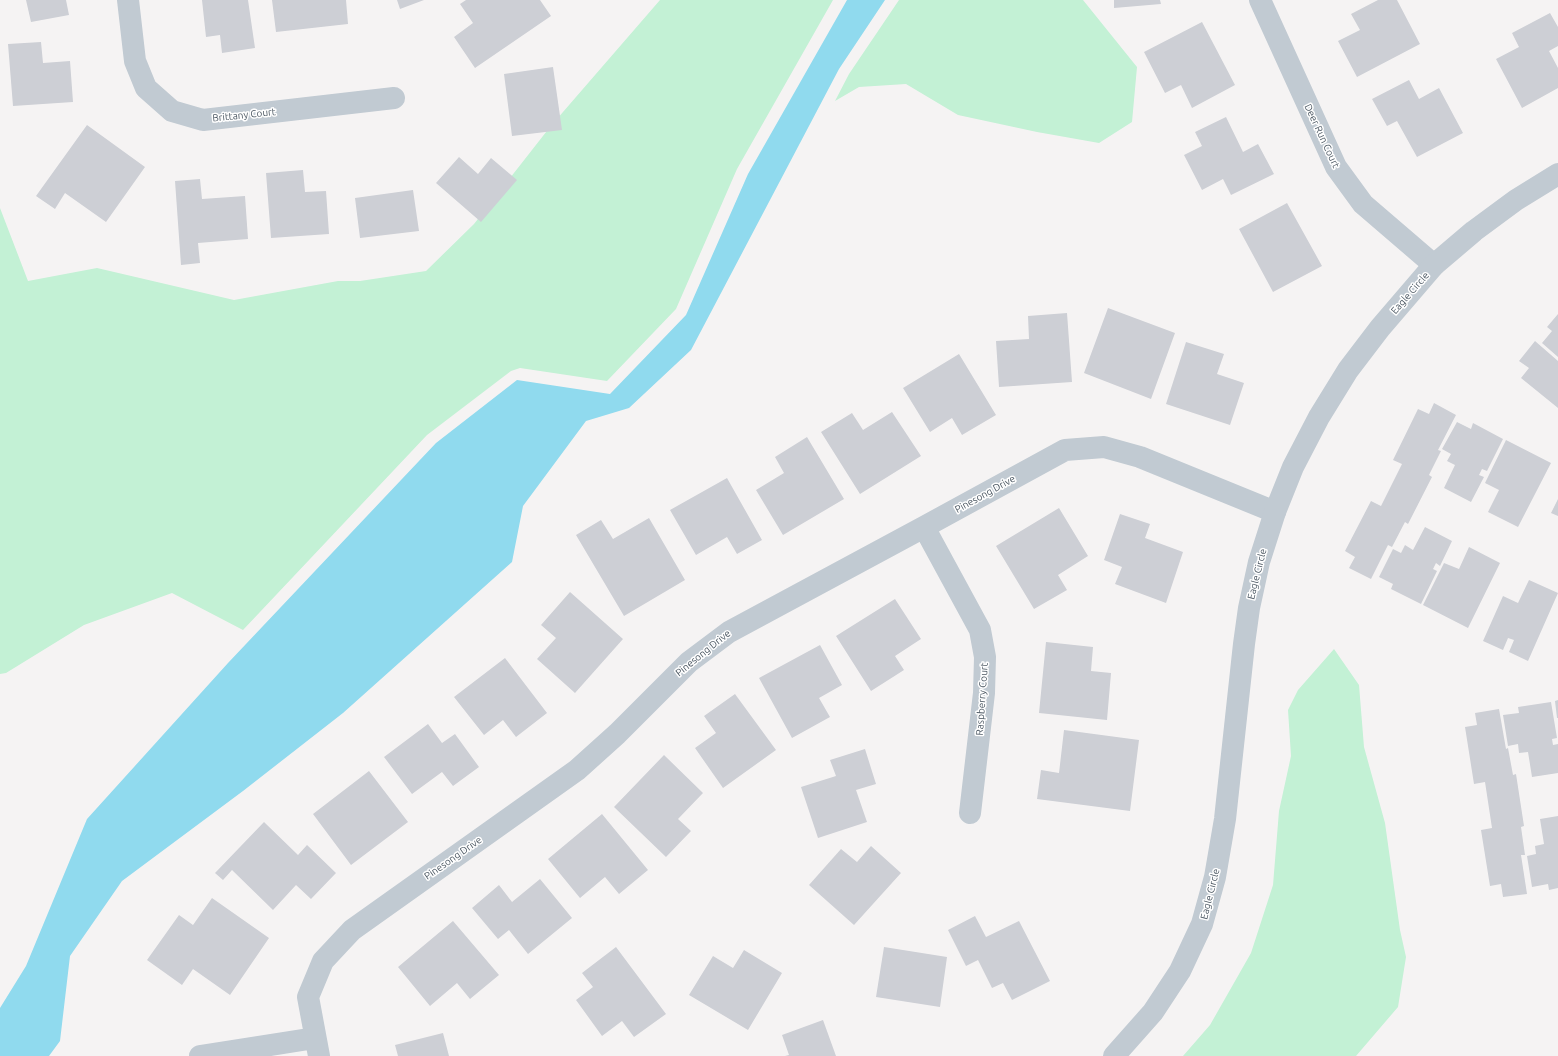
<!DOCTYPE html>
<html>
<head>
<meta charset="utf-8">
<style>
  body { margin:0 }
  canvas { display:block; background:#f5f3f3 }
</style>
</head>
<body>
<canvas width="1558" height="1056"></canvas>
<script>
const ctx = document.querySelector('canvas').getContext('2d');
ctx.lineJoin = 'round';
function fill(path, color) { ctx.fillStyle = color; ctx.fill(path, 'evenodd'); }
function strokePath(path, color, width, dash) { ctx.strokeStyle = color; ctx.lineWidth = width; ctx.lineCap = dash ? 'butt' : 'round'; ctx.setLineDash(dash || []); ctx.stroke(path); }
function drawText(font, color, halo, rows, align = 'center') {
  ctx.font = font + ' Ubuntu,sans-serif'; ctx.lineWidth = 3; ctx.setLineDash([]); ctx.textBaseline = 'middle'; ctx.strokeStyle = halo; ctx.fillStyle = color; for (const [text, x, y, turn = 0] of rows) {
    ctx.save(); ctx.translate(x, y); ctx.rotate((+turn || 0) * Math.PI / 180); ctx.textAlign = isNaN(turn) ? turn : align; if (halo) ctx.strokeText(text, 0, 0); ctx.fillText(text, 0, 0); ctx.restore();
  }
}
const green = new Path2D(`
  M660,0H833L737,169L676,309L607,381L520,368L511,371L427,435L243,630L172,593L84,625L6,673L0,674V208L28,281L97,268L234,300L338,281H360L426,271L474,224L550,127Z
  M899,0H1083L1137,67L1132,122L1099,143L1037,132L958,115L906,84L859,87L835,101L849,74Z
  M1334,649L1359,685L1364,747L1385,823L1400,930L1406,957L1398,1007L1356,1056H1183L1210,1025L1251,953L1273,885L1279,811L1291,756L1288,710L1298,690Z`);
const water = new Path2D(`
  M847,0H885L839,69L691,350L629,408L586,421L523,506L512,562L343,713L243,791L122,881L70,956L60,1041L49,1056H0V1008L26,966L87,819L228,663L436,443L517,380L610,394L686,315L748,174Z`);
const building = new Path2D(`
  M26,0H66L69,15L31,22Z
  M202,0H248L255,48L222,53L220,35L206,37Z
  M272,0H346L348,24L276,32Z
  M397,0H424L400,9Z
  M466,0H540L551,16L475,68L454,37L473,23L460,4Z
  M1114,0H1160L1161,4L1114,8Z
  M1378,0H1397L1420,44L1357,77L1338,41L1360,30L1351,14Z
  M1550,13L1558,27V46L1549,51L1558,68V88L1522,108L1496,59L1519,47L1512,33Z
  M1202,22L1235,85L1192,108L1181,85L1165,93L1144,52Z
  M41,42L43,63L70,61L73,102L13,106L8,44Z
  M553,67L562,130L512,136L504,74Z
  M1409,80L1419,99L1439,88L1463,133L1417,157L1397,121L1387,126L1372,99Z
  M1226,117L1243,152L1258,144L1274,174L1231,195L1223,179L1202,190L1184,155L1202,146L1195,132Z
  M87,125L145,167L106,222L65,193L55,209L36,196Z
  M459,157L478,174L491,158L517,180L481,222L436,183Z
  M303,170L305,192L326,191L329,234L271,238L266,173Z
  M200,179L202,199L245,196L248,239L198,243L200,263L181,265L175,181Z
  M413,190L419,231L360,238L355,198Z
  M1287,203L1322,266L1273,292L1239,229Z
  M1108,308L1175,333L1151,399L1084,373Z
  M1067,313L1072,382L999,387L996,341L1029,339L1028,316Z
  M1558,314V357L1542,343L1552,331L1547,327Z
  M1535,341L1558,361V408L1521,378L1529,368L1519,361Z
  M1186,342L1224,354L1217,374L1244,383L1230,425L1166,404Z
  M959,354L996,415L962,435L952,418L930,432L903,388Z
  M1434,403L1456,415L1438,450L1441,451L1429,475L1432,477L1408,524L1405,522L1392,547L1388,545L1371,579L1349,568L1355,557L1345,551L1371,501L1381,506L1402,464L1393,460L1418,409L1429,414Z
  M892,412L921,456L860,494L821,432L852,413L863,430Z
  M1457,422L1471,429L1473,423L1503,439L1487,471L1482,469L1479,475L1484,477L1471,502L1444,488L1455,465L1447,461L1451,454L1442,449Z
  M807,437L844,499L783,535L756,490L784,473L775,457Z
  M1506,440L1551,463L1518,527L1488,512L1499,490L1485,483Z
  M727,478L762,540L737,554L727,537L696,555L670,510Z
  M1558,499V516L1551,513Z
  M1059,508L1088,556L1058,575L1067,590L1034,609L996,546Z
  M1120,514L1150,524L1145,538L1183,552L1166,603L1115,584L1122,567L1104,560Z
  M649,518L685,580L624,616L576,535L601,520L613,539Z
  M1425,527L1452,541L1440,566L1436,563L1433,569L1437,571L1421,604L1391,589L1393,584L1379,577L1393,549L1401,553L1405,545L1413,550Z
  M1469,547L1500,563L1468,628L1423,605L1444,563L1459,569Z
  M1529,580L1558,593L1528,661L1509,652L1514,640L1508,638L1503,650L1483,641L1503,596L1518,603Z
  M570,592L623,639L575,693L537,659L556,638L541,625Z
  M895,599L921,639L895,656L904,670L871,691L836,636Z
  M1046,642L1093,647L1091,671L1111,673L1107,720L1039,713Z
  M820,645L842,685L819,698L830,717L792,738L759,678Z
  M505,658L547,713L516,737L503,720L484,735L454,697Z
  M735,694L776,750L723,788L695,748L716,733L704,716Z
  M1558,700V718H1557L1555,701Z
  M1551,702L1557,738L1552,739L1553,745L1558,744V773L1532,777L1528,752L1519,753L1518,744L1508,746L1503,715L1519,713L1518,707Z
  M1499,709L1506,749L1508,748L1513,775L1516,774L1524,826L1521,827L1525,855H1521L1527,894L1503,897L1501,884L1490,886L1481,830L1492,828L1485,782L1474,784L1465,727L1477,725L1475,713Z
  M428,724L442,743L455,734L479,767L453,786L442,772L412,794L384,757Z
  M1064,730L1139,740L1130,811L1037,799L1041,770L1059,773Z
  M865,749L876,784L856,790L867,822L818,838L801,787L836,776L830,760Z
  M664,755L703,793L678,819L691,831L666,857L614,807Z
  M369,771L408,822L351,865L313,814Z
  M602,814L648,870L619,894L605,877L580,898L548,859Z
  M1558,816V888L1549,890L1548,884L1532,887L1527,856L1536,854L1535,846L1544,844L1540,819Z
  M264,822L298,855L307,845L336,873L311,899L296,885L273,910L232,870L223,880L215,873Z
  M871,846L901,873L854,925L809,885L841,849L857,862Z
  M540,879L572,918L528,954L509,930L498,939L472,908L499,885L512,902Z
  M212,898L269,938L230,995L193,969L182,985L147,960L179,915L193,925Z
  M975,916L986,937L1019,921L1050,981L1012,1000L1003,983L992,988L978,960L966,966L948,930Z
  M453,921L499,975L470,999L457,983L430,1006L398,967Z
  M616,947L666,1014L634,1037L622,1021L602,1036L576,1000L593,987L582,973Z
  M884,947L947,957L940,1007L876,997Z
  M744,950L782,973L748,1030L689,995L713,956L733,968Z
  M823,1020L836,1056H785L789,1055L782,1035Z
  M443,1033L449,1056H398L395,1045Z`);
const minor = new Path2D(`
  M128,0L135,61L146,88L172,111L203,120L394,98
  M1260,0L1336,167L1363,204L1434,265
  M924,527L980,630L985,657L984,693L970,813
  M200,1056L315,1038
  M319,1056L308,997L323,961L352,930L577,770L617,734L689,662L729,632L924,527L1065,450L1104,447L1140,457L1275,512`);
const tertiary = new Path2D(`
  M1114,1056L1153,1012L1180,971L1202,924L1215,877L1225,819L1244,644L1249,608L1259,562L1275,512L1293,467L1319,417L1348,370L1380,328L1434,265L1474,231L1516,200L1558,174`);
const streetNames = [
  ["Brittany Court",244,115,-6],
  ["Deer Run Court",1322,136,65],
  ["Eagle Circle",1410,293,-49],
  ["Pinesong Drive",985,494,-29],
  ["Eagle Circle",1257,574,-76],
  ["Pinesong Drive",703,653,-39],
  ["Raspberry Court",982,699,-86],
  ["Pinesong Drive",453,858,-35],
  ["Eagle Circle",1210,894,-76]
];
fill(green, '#c3f1d5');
fill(water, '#90daee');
fill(building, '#cdcfd5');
strokePath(minor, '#c1cad2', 22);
strokePath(tertiary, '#c1cad2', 22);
drawText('10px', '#4a5661', '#fff', streetNames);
</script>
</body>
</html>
